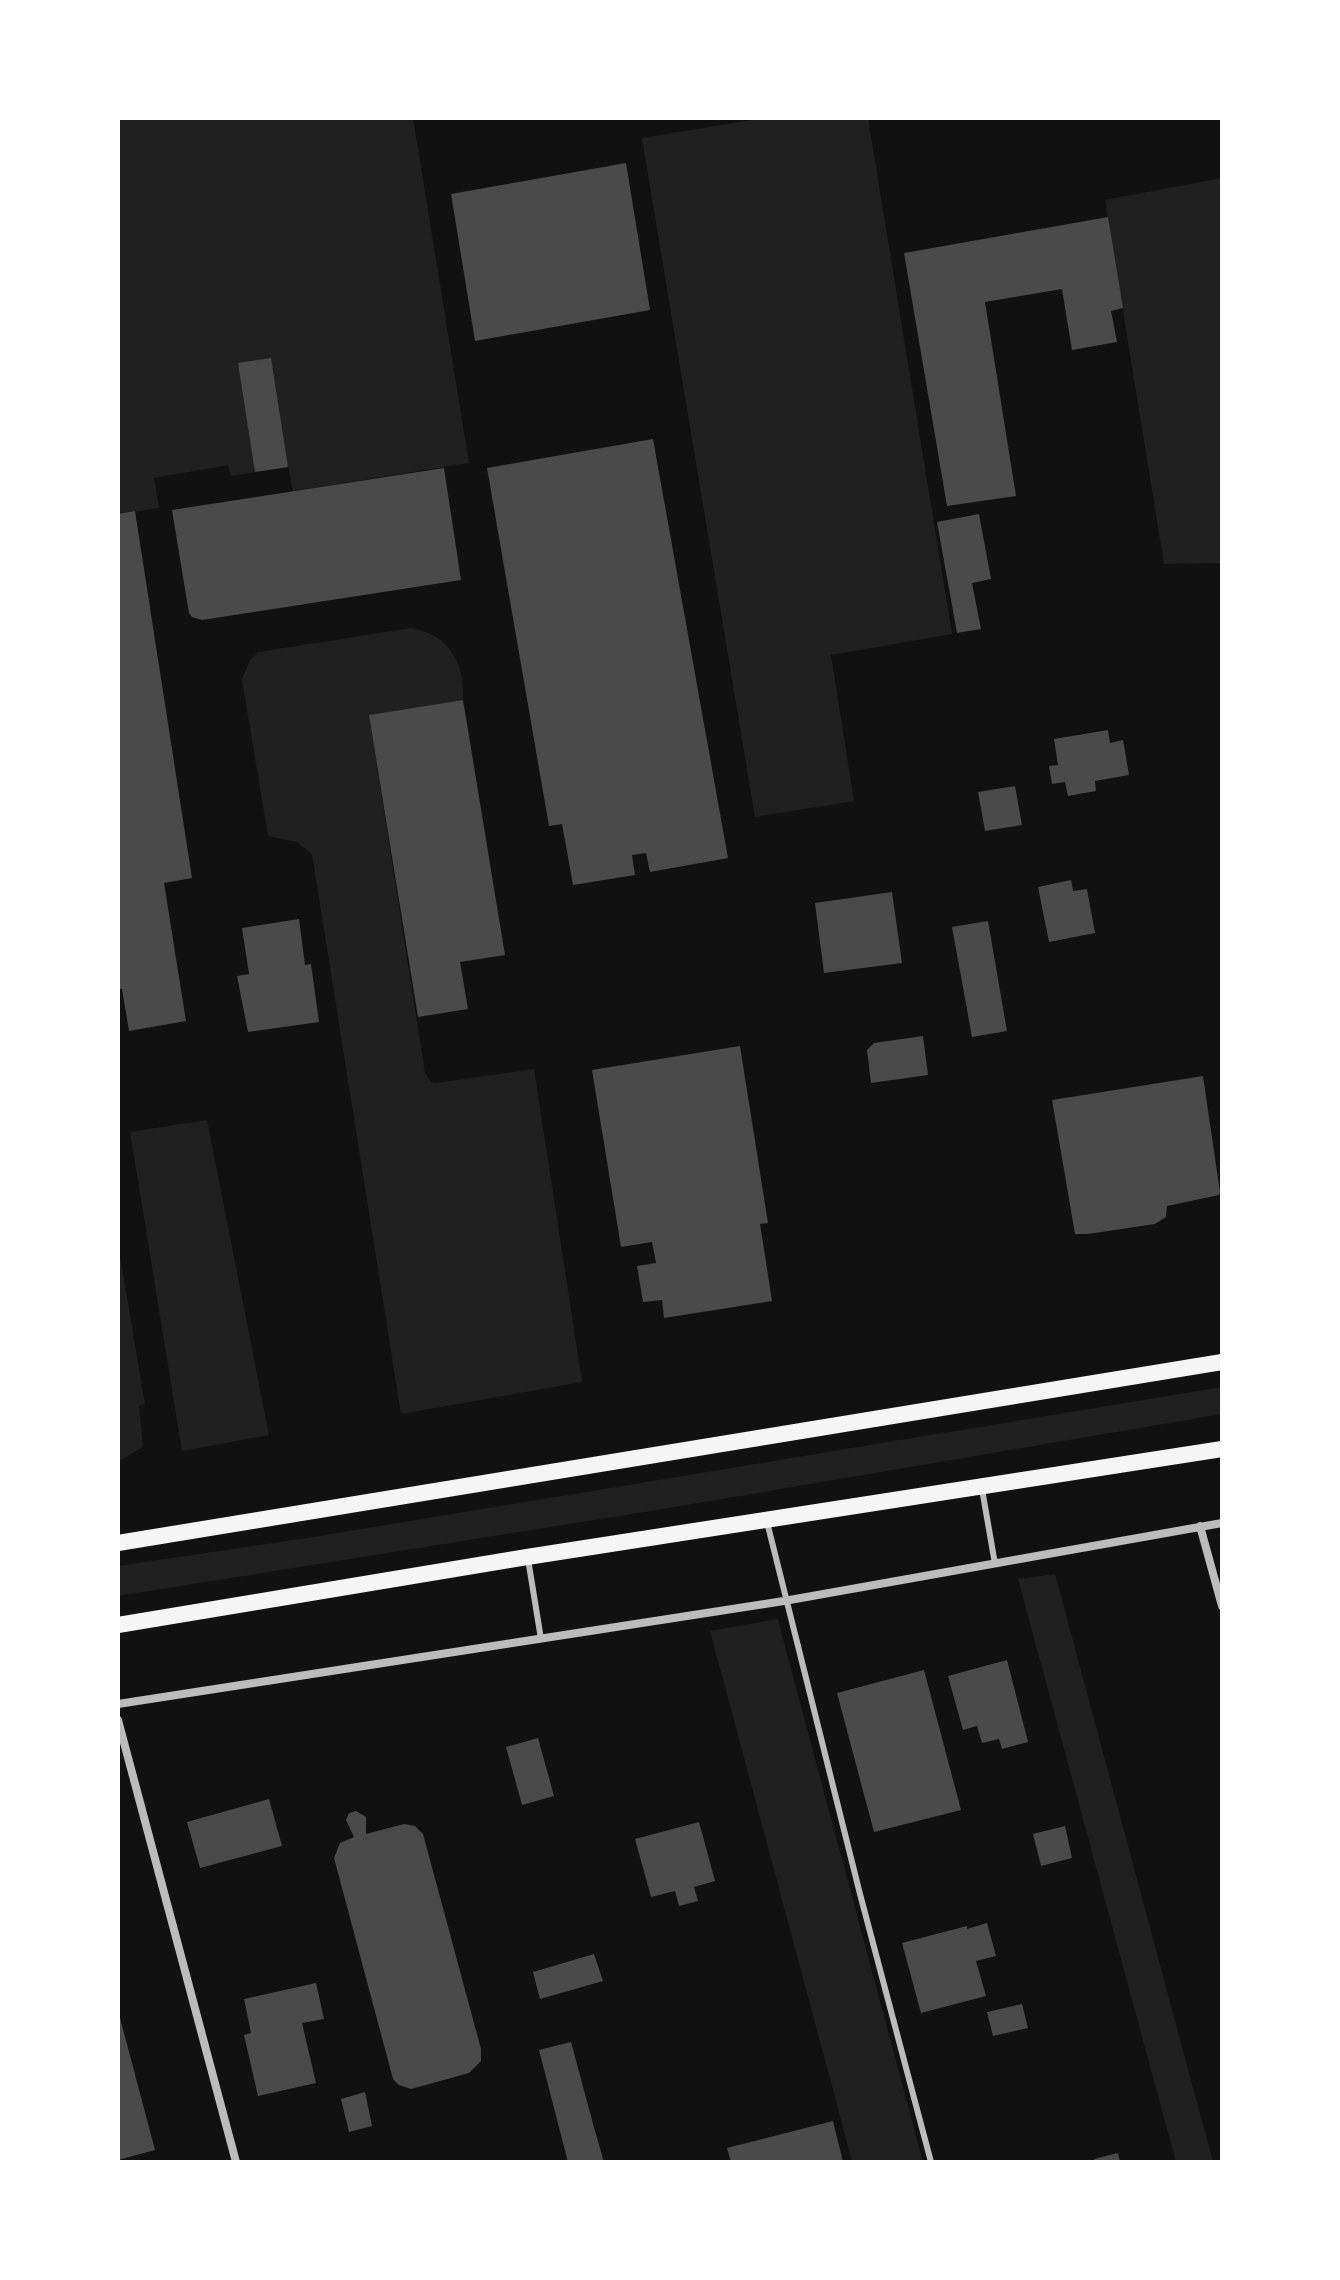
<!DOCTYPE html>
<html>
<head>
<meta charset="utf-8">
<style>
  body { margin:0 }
  #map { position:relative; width:1340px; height:2280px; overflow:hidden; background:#111; font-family:Jost,sans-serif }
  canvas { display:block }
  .frame { position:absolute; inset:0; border:120px solid #fff; pointer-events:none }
</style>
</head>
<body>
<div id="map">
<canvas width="1340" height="2280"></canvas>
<div class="frame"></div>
</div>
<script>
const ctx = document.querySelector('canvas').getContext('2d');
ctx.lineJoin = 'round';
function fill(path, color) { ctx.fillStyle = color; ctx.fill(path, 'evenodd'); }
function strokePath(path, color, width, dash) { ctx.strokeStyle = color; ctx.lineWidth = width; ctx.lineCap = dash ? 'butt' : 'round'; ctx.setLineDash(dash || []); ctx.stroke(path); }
const green = new Path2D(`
  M118,118H413L469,463L293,491L288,467L231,476L228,465L154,478L159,508L118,514Z
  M764,118H868L952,634L831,655L854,801L755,817L642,138Z
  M1222,178V563L1164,564L1105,200Z
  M411,628C449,635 465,662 463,700L369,715L425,1073L431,1082L436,1083L534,1069L582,1382L401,1414L312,854L297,842L268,836L242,679L250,660L259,652Z
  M207,1120L269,1435L182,1451L130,1132Z
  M118,1244L145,1404L139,1406L143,1447L118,1462Z
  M1222,1387V1414L669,1508L118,1596V1566L307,1538Z
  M1055,1574L1213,2162H1176L1018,1579Z
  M778,1619V1620L923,2162H852L836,2101L710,1631Z`);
const building = new Path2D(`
  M626,163L650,310L475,341L451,194Z
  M1108,217L1123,308L1111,311L1117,342L1072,350L1062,289L985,302L1016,496L947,506L904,253Z
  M271,358L288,467L255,472L238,363Z
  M653,439L728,858L650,872L646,853L632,855L635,875L573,885L562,824L549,826L487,468Z
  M444,468L461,580L202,620L192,617L189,613L172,510Z
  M135,511L192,878L164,883L186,1021L129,1031L122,989H119L118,984V514Z
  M979,514L991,579L972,583L981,629L957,633L937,522Z
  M463,700L505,955L460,962L468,1009L418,1017L369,715Z
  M1108,730L1110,743L1123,740L1129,775L1095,781L1096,791L1068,796L1065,782L1052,784L1049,766L1058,765L1054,739Z
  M1015,786L1022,825L985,831L978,792Z
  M1071,880L1073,891L1087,889L1095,933L1049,942L1038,887Z
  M892,892L902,963L824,973L815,903Z
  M299,919L305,965L311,964L319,1022L248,1032L237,976L249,974L242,928Z
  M988,921L1007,1031L972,1037L952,927Z
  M923,1036L928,1075L871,1083L867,1050L874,1043Z
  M740,1046L768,1223L760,1224L772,1301L664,1318L662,1300L643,1302L637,1266L656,1263L652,1242L621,1247L592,1070Z
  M1203,1076L1220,1192L1219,1195L1167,1206L1166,1217L1155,1224L1088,1234H1075L1052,1100Z
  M1007,1660L1028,1742L1002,1749L999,1739L982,1743L977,1726L963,1730L948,1676Z
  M924,1670L961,1810L874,1832L837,1693Z
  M538,1738L554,1796L522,1805L506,1747Z
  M269,1799L282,1846L200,1868L187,1822Z
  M356,1811L366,1817V1834L404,1824L415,1826L423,1834L481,2049V2061L469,2073L411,2089L399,2085L393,2079L334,1858L340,1843L354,1837L346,1820L349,1813Z
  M699,1822L715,1881L694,1887L698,1901L679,1906L675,1891L651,1897L635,1839Z
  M1065,1826L1072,1858L1041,1866L1033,1834Z
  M987,1923L996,1956L976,1961L986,1996L921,2013L902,1943L967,1926V1929Z
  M594,1954L603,1981L540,1999L533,1972Z
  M316,1983L324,2019L302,2023L316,2083L258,2096L244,2035L251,2033L244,1999Z
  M1022,2004L1028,2028L993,2036L987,2012Z
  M119,2014L155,2150L118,2160V2015Z
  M571,2042L595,2131L604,2162H568L562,2139L539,2050Z
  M365,2092L372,2126L349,2132L341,2099Z
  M833,2121L843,2162H731L727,2148Z
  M1118,2153L1120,2162H1095L1094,2159Z`);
const service = new Path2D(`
  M982,1489L995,1564
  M767,1522L860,1894L931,2162
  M528,1559L541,1639`);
const minor = new Path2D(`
  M1200,1526L1222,1606
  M118,1704L784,1601L1222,1523
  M118,1720L236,2162`);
const secondary = new Path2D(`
  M118,1543L1222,1362
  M118,1625L527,1557L1222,1449`);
fill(green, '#202020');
fill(building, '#4a4a4a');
strokePath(service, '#bcbcbc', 6);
strokePath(minor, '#bcbcbc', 8);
strokePath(secondary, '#f5f5f5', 16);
</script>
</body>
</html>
